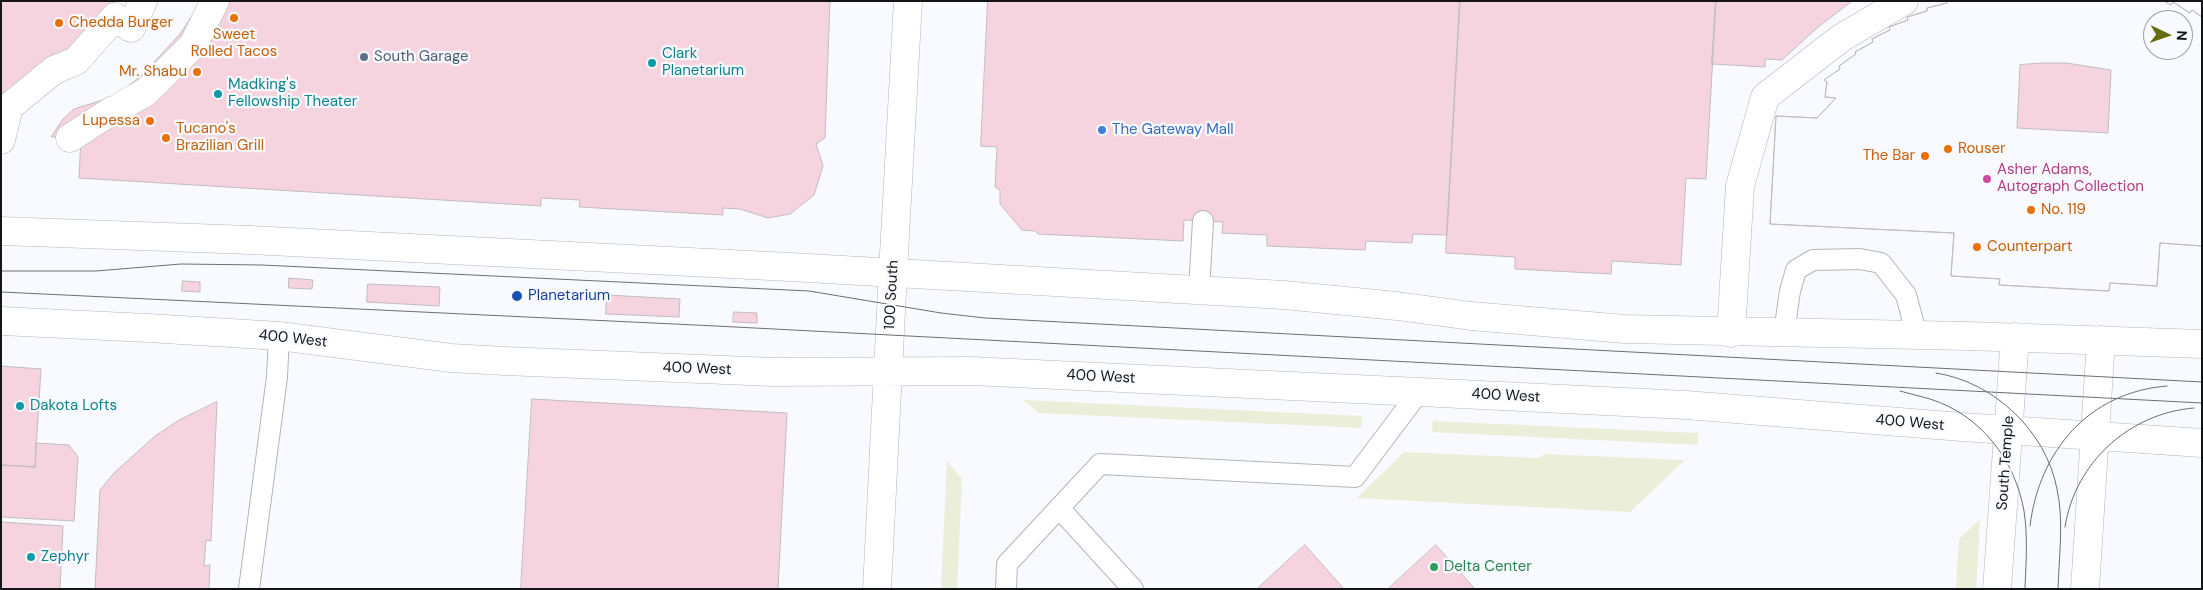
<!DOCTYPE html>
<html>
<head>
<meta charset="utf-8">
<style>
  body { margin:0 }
  #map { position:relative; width:2203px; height:590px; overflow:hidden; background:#f9faff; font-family:"DM Sans",sans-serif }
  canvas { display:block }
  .frame { position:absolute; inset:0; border:2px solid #141516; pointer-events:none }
  .north { position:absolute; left:2143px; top:10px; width:50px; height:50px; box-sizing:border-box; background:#f9faff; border:1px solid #9d9ea2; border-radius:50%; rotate:93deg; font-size:14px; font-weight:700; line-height:20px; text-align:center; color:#141516 }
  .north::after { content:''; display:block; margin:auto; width:18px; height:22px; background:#656c10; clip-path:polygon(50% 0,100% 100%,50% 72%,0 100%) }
</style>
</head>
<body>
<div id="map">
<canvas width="2203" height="590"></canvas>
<div class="frame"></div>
<div class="north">N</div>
</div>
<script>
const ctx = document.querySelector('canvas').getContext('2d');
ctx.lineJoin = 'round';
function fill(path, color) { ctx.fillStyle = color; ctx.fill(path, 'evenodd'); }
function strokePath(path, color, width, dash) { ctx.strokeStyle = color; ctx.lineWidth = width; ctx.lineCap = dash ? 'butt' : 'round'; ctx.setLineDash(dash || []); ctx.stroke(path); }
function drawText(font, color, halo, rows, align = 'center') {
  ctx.font = font + ' "DM Sans",sans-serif'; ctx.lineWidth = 4.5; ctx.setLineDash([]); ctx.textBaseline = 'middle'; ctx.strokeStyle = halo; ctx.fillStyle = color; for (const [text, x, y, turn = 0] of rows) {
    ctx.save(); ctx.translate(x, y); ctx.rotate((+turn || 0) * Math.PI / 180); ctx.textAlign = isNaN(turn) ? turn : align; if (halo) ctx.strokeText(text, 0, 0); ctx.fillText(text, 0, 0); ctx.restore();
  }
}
const green = new Path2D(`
  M1023,400L1362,416L1361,428L1039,413Z
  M1433,421L1698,433V445L1432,432Z
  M1404,452L1539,458L1544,454L1685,460L1630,512L1357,498Z
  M947,461L962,479L957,589H941Z
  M1980,519L1976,589H1956L1959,539Z`);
const building = new Path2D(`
  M1,1H114L63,63L53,53L24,93L1,92Z
  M202,1H830L825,138L816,144L823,166L814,195L790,214L768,218L740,209L723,208V215L579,207L580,200L541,198V206L79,178L81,138L51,137L63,119L74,109L116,96L143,74L180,34Z
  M988,1H1460L1447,235L1413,234L1412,243L1366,241L1365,250L1267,246V235L1222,233L1223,222L1184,220L1183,241L1038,234L1035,231L1022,230L1000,204V190L995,187L997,147L981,146Z
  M1460,1H1716L1706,179L1686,178L1681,265L1612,261L1611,274L1515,269V257L1446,253Z
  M1716,1H1852L1817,28L1782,60L1765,59V67L1712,64Z
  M1946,1H2164L2171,5L2173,2L2190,13L2192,10L2202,17V246L2160,243L2157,286L2110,283L2109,291L1999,285L2000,279L1951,276L1954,233L1770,224L1776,116L1817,118L1836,98L1825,97L1827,82L1824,80L1840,69L1839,66L1856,54L1855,52L1873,42L1872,39L1890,30L1889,27L1908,20L1907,17L1927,11V8L1947,3ZM2153,20H2183V50H2153ZM2042,63H2066L2111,70L2108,133L2017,128L2020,65Z
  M1946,1H2164L2171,5L2173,2L2190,13L2192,10L2202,17V246L2160,243L2157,286L2110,283L2109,291L1999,285L2000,279L1951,276L1954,233L1770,224L1776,116L1817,118L1836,98L1825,97L1827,82L1824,80L1840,69L1839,66L1856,54L1855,52L1873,42L1872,39L1890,30L1889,27L1908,20L1907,17L1927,11V8L1947,3ZM2153,20H2183V50H2153Z
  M289,278L313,280L312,289L289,288Z
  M183,281L200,282V292L182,291Z
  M368,284L440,287L439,306L367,302Z
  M607,295L680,299L679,317L606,314Z
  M734,312L757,313V323L733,322Z
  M1,366L41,369L35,467L1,465Z
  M532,399L787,413L778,589H521Z
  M217,402L211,541L206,540L204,566L210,565L209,589H95L100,490L114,473L155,436L179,420Z
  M36,443L69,445L78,457L74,521L1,517V465L35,467Z
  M1,522L63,526L60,589H1Z
  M1305,545L1344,589H1257Z
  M1436,545L1475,589H1388Z`);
const service = new Path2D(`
  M1199,291L1203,221
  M1784,333L1790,291L1796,270L1813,260L1860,259L1881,263L1906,295L1917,336
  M1059,508L1133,589
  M249,589L277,377L279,336
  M1006,589L1007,564L1100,464L1355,477L1419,392`);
const pedestrian = new Path2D(`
  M123,105L146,92L193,45L215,1
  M70,138L113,110
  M1,140L9,107L54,70L76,61L115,17L131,28L143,1
  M1731,333L1740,186L1765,97L1841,38L1904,1`);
const minor = new Path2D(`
  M893,272L908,1`);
const tertiary = new Path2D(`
  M1,231L250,240L790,267L1284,295L1397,306L1471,316L1625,329L1968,336L2202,344
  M1,321L148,328L279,336L451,358L505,361L774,372L971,371L1419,392L1686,405L1962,427L2202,443
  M877,589L893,272
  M1997,589L2015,337
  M2085,589L2101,340`);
const tram = new Path2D(`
  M1,271H96L181,264L262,265L809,291L941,313L985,318L2202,382
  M1,292L716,326L2202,403
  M1936,373C1994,382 2046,431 2057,489C2064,521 2059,556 2058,589
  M1900,391C1910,394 1920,396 1930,399C1981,415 2015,460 2024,511C2028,536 2026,563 2025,588
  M2030,526C2039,451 2089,392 2167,386
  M2065,527C2075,462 2130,413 2194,408`);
const markers = [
  [234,18,5,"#e8710a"],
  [59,23,5,"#e8710a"],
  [364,57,5,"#5c6f8a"],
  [652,63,5,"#0f9aa8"],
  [197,72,5,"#e8710a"],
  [218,94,5,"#0f9aa8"],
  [150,121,5,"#e8710a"],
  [1102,130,5,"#3f7fe0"],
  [166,138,5,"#e8710a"],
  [1948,149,5,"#e8710a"],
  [1925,156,5,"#e8710a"],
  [1987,179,5,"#d1479c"],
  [2031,210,5,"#e8710a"],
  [1977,247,5,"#e8710a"],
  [517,296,6,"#1a4fb4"],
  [20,406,5,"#0f9aa8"],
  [31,557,5,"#0f9aa8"],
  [1434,567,5,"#2e9e5b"]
];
const foodNames = [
  ["Chedda Burger",69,23],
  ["Sweet",234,35,"center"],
  ["Rolled Tacos",234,52,"center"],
  ["Mr. Shabu",187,72,"right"],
  ["Lupessa",140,121,"right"],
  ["Tucano's",176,129],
  ["Brazilian Grill",176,146],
  ["Rouser",1958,149],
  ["The Bar",1915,156,"right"],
  ["No. 119",2041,210],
  ["Counterpart",1987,247]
];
const cultureNames = [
  ["Clark",662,54],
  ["Planetarium",662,71],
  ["Madking's",228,85],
  ["Fellowship Theater",228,102],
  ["Dakota Lofts",30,406],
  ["Zephyr",41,557]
];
const serviceNames = [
  ["South Garage",374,57]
];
const shopNames = [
  ["The Gateway Mall",1112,130]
];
const hotelNames = [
  ["Asher Adams,",1997,170],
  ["Autograph Collection",1997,187]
];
const streetNames = [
  ["100 South",892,295,-87],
  ["400 West",293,339,6],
  ["400 West",697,369,2],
  ["400 West",1101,377,3],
  ["400 West",1506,396,3],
  ["400 West",1910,423,5],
  ["South Temple",2006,463,-86]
];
const transitNames = [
  ["Planetarium",528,296]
];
const leisureNames = [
  ["Delta Center",1444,567]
];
fill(green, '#ebeed9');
fill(building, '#f6d4df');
strokePath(building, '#c1bcbd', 1);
strokePath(service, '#b3b5b9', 22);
strokePath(pedestrian, '#b3b5b9', 29);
strokePath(minor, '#b3b5b9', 29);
strokePath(tertiary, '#b3b5b9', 29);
strokePath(service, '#fff', 20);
strokePath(pedestrian, '#fff', 28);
strokePath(minor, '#fff', 28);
strokePath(tertiary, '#fff', 28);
strokePath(tram, '#6d6e71', 1);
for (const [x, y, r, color] of markers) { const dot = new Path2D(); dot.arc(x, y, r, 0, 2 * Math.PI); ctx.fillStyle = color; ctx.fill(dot); strokePath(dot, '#f9faff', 2); }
drawText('15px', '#c56008', '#f9faff', foodNames, 'left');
drawText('15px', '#0d838f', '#f9faff', cultureNames, 'left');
drawText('15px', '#4e5e75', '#f9faff', serviceNames, 'left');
drawText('15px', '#366cbe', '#f9faff', shopNames, 'left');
drawText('15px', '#b23c85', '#f9faff', hotelNames, 'left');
drawText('15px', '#141516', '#f9faff', streetNames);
drawText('15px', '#164399', '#f9faff', transitNames, 'left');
drawText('15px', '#27864d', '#f9faff', leisureNames, 'left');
</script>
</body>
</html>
